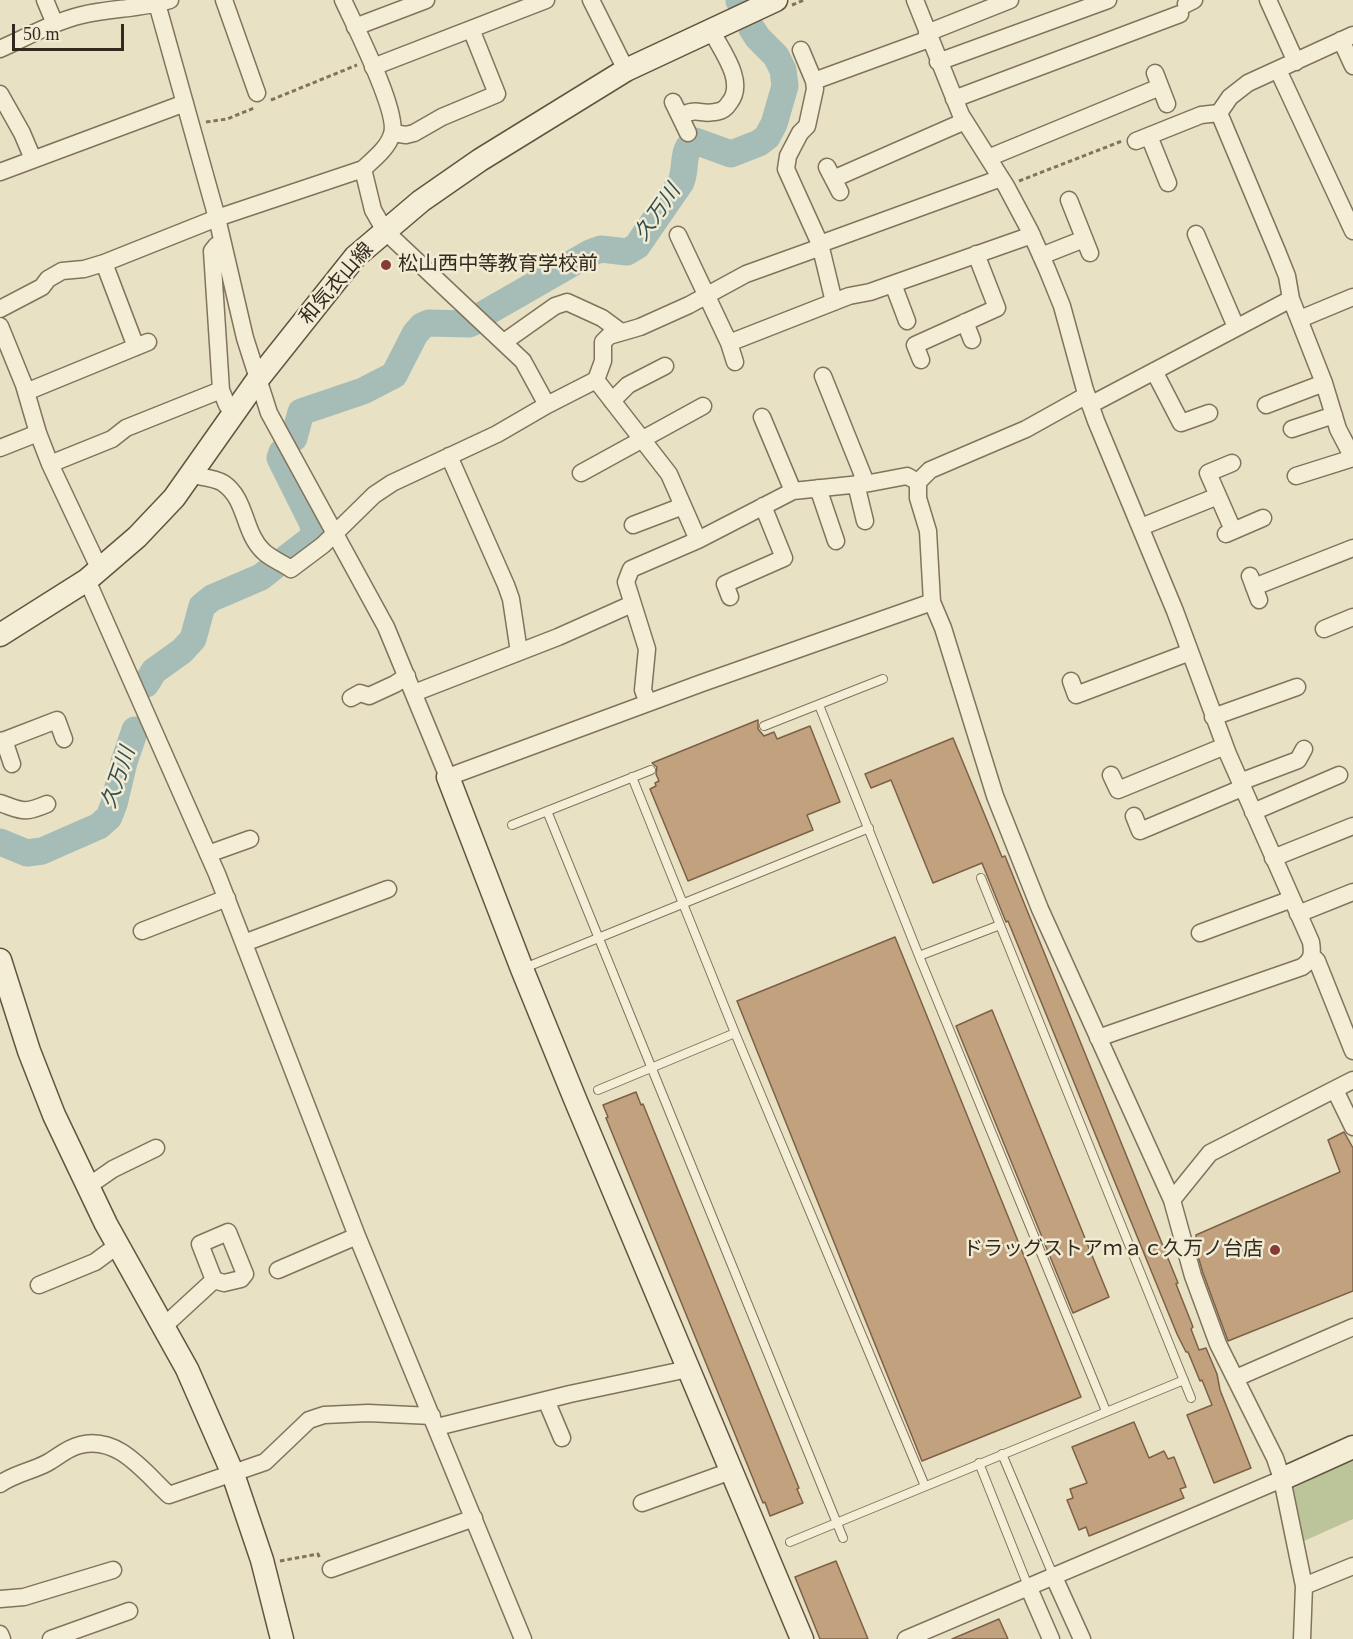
<!DOCTYPE html>
<html>
<head>
<meta charset="utf-8">
<style>
  body { margin:0 }
  #map { position:relative; width:1353px; height:1639px; overflow:hidden; background:#e8e1c4; font-family:"Times New Roman",serif }
  canvas { display:block }
  .scale { position:absolute; left:12px; top:24px; width:112px; height:27px; box-sizing:border-box; border:3px solid #322a1f; border-top:0; padding-left:8px; font-size:18px; line-height:21px; white-space:nowrap; color:#322a1f; -webkit-text-stroke:4px #f1ebd3; paint-order:stroke }
</style>
</head>
<body>
<div id="map">
<canvas width="1353" height="1639"></canvas>
<div class="scale">50 m</div>
</div>
<script>
const ctx = document.querySelector('canvas').getContext('2d');
ctx.lineJoin = 'round';
function fill(path, color) { ctx.fillStyle = color; ctx.fill(path, 'evenodd'); }
function strokePath(path, color, width, dash) { ctx.strokeStyle = color; ctx.lineWidth = width; ctx.lineCap = dash ? 'butt' : 'round'; ctx.setLineDash(dash || []); ctx.stroke(path); }
function drawText(font, color, halo, rows, align = 'center') {
  ctx.font = font + ' "Times New Roman","Noto Sans JP",serif'; ctx.lineWidth = 5; ctx.setLineDash([]); ctx.textBaseline = 'middle'; ctx.strokeStyle = halo; ctx.fillStyle = color; for (const [text, x, y, turn = 0] of rows) {
    ctx.save(); ctx.translate(x, y); ctx.rotate((+turn || 0) * Math.PI / 180); ctx.textAlign = isNaN(turn) ? turn : align; if (halo) ctx.strokeText(text, 0, 0); ctx.fillText(text, 0, 0); ctx.restore();
  }
}
const green = new Path2D(`
  M1353,1459V1519L1304,1541L1290,1490Z`);
const river = new Path2D(`
  M739,0V1
  M482,315L590,253L601,249L627,252L637,246L681,182C687,168 681,148 695,141L731,154L759,143L767,137L774,124L785,86L783,70L776,56L758,38L752,29
  M294,438L301,412L363,391L394,375L415,334L422,326L429,323L469,324L474,322
  M282,452L280,458L313,524L314,537L284,560
  M146,684L154,671L182,651L193,639L202,606L212,598L261,577L276,565
  M0,842L27,853L42,851L99,826L109,817L114,804L124,762L135,730`);
const building = new Path2D(`
  M758,720V729L764,736L774,732L777,739L810,726L840,802L807,815L813,830L688,881L650,789L656,786L655,783L659,781L656,774L657,767L652,763Z
  M953,738L1002,857L1005,856L1178,1283L1176,1284L1193,1327L1191,1329L1199,1350L1206,1348L1217,1374L1220,1390L1251,1468L1214,1483L1187,1415L1212,1405L1202,1380L1200,1381L1188,1352H1186L1177,1334L1008,921L1006,922L982,863L933,883L891,780L871,788L865,774Z
  M895,937L1081,1397L922,1461L737,1001Z
  M992,1010L1109,1297L1073,1313L956,1026Z
  M636,1092L641,1105L643,1104L799,1488L797,1489L803,1503L770,1516L765,1502L763,1503L606,1118L608,1117L603,1105Z
  M1344,1132L1353,1148V1291L1228,1341L1203,1273L1198,1256L1196,1235L1340,1172L1328,1140Z
  M1134,1422L1149,1458L1164,1451L1168,1459L1174,1457L1186,1487L1180,1489L1184,1498L1089,1536L1086,1527L1079,1530L1067,1500L1073,1498L1070,1489L1087,1483L1072,1447Z
  M836,1561L868,1639H820L795,1577Z
  M999,1619L1008,1639H952Z`);
const path = new Path2D(`
  M792,5L804,0
  M271,100L357,65
  M206,122L227,119L254,108
  M1019,181L1122,141
  M280,1561L318,1554L320,1559`);
const lane = new Path2D(`
  M819,705L919,956L1106,1411
  M764,726L883,679
  M632,777L735,1033L925,1486
  M547,811L843,1538
  M512,825L651,770
  M981,878L1000,925
  M919,956L1000,925L1191,1398
  M522,969L869,828
  M598,1090L735,1033
  M1002,1454L1053,1575
  M979,1463L1028,1586
  M790,1542L1184,1380`);
const street = new Path2D(`
  M45,0L55,24
  M156,0L217,218L245,338L269,413L386,627L448,777L702,683L932,602L943,628L995,796L1040,909L1172,1200L1193,1276L1218,1344L1275,1458L1282,1479L1304,1586L1302,1639
  M224,0L257,93
  M591,0L626,70
  M915,0L961,115L1006,186L1030,231L1047,269L1062,306L1085,390L1096,421L1175,611L1228,754L1311,942C1313,954 1312,960 1302,967L1098,1038
  M1268,0L1296,62
  M1186,4L1194,0
  M355,27L426,0
  M927,33L1010,0
  M1353,35L1248,83L1230,97L1219,113L1277,251L1287,276L1291,299L1324,383L1338,429L1353,458
  M1341,40L1353,66
  M0,49C27,37 53,22 82,15C111,8 141,9 170,0
  M801,50L814,81L815,89L807,126L800,133L788,156L786,169L820,244L834,302
  M938,62L1108,0
  M373,67L546,0
  M1278,70L1353,231
  M1155,73L1167,104
  M814,81L929,39
  M0,94L22,133L33,159
  M954,99L1180,14
  M673,102L688,133
  M680,116C698,107 700,115 715,112C723,111 726,108 730,102C746,81 721,50 711,30
  M393,133L406,135L414,133L442,117L497,94L471,29
  M1149,136L1168,183
  M1136,141L1201,115L1219,113
  M988,158L1160,87
  M827,167L840,192
  M0,172L185,103
  M833,179L965,121
  M1069,200L1090,253
  M1196,234L1236,327
  M678,235L729,343L735,362
  M222,242L216,246L212,251L221,390L227,405L235,413
  M820,244L1001,178
  M1041,256L1084,239
  M104,263L136,347
  M893,284L907,321
  M0,309L42,287L48,279L62,271L84,269L104,263L217,218L363,169C374,159 388,148 392,134C399,112 354,24 343,0
  M1300,319L1353,297
  M965,322L972,340
  M0,326L24,385L38,433L50,464L100,570
  M504,342L555,306L567,302L602,318L621,332
  M729,343L849,296L870,292L1032,235
  M921,360L915,345L997,308L976,254
  M1154,371L1181,423L1209,413
  M823,376L866,483
  M596,380L603,361V342L609,336L640,327L689,305L746,274L821,247
  M26,392L148,342
  M612,401L628,385L665,366
  M547,405L596,380L669,474L698,540L793,491L870,483L907,476L918,482
  M1090,405L1291,299
  M1266,405L1324,383
  M762,417L793,491
  M1292,429L1334,415
  M0,448L38,433
  M449,456L506,585L511,599L519,652
  M1232,463L1208,473L1233,530
  M50,464L112,439L126,428L221,390
  M581,473L703,406
  M192,475C202,477 215,478 223,483C247,499 243,532 263,551C270,558 282,563 291,569L323,545L374,495L392,483L497,434L547,405L523,361L385,231L373,210L363,169
  M1296,476L1353,458
  M856,484L865,521
  M818,488L836,541
  M633,525L683,506
  M1141,527L1218,496
  M1226,534L1263,518
  M1250,576L1259,600
  M87,580L217,874L357,1236L523,1639
  M1254,587L1353,548
  M730,597L725,584L784,558L763,506
  M932,602L928,531L918,498V482L930,470L1026,429L1087,395
  M1324,629L1353,617
  M1071,681L1076,695L1190,652
  M414,693L558,637L632,604
  M351,698L360,693L369,696L395,684L407,676
  M648,703L643,690L647,649L626,582L631,569L698,540
  M1213,717L1297,687
  M4,740L12,764
  M0,742L57,720L64,739
  M1111,775L1118,790L1225,746
  M1240,782L1298,760L1304,749
  M0,803C23,811 23,814 47,804
  M1253,812L1339,775
  M1134,816L1140,831L1242,788
  M208,854L250,839
  M1273,858L1353,826
  M1298,914L1353,892
  M142,931L227,898
  M1200,933L1292,899
  M244,943L388,889
  M1312,956L1317,961L1353,1051
  M1335,1090L1353,1127
  M87,1187L113,1169L156,1148
  M1172,1200L1210,1153L1353,1080
  M278,1270L357,1236
  M39,1285L95,1262L118,1245
  M164,1326L214,1280L200,1244L228,1232L245,1274L241,1279L224,1283L214,1280
  M1236,1378L1353,1327
  M546,1400L562,1438
  M437,1427L570,1394L688,1369
  M0,1484C14,1474 32,1471 47,1463C58,1457 67,1448 80,1445C118,1435 144,1472 169,1495L265,1462L309,1420L324,1415L368,1413L432,1416
  M642,1503L731,1471
  M331,1569L474,1518
  M1053,1575L1082,1639
  M1028,1586L1051,1639
  M1304,1586L1353,1566
  M0,1599L24,1597L113,1570
  M0,1634L2,1639
  M51,1639L129,1611
  M906,1639L1282,1479`);
const secondary = new Path2D(`
  M0,635L87,580L137,537L174,498L258,379L355,257L421,201L480,160L626,70L776,0
  M448,777L522,969L575,1099L802,1639
  M0,960L29,1051L54,1115L106,1224L187,1369L233,1474L262,1560L282,1639
  M1282,1479L1353,1447`);
const markers = [
  [386,265,6,"#883b34"],
  [1275,1250,6,"#883b34"]
];
const poiNames = [
  ["松山西中等教育学校前",398,265],
  ["ドラッグストアｍａｃ久万ノ台店",1263,1250,"right"]
];
const streetNames = [
  ["和気衣山線",337,284,-49]
];
const waterNames = [
  ["久万川",658,213,-55],
  ["久万川",119,778,-71]
];
fill(green, '#bcc59a');
strokePath(river, '#a5bcb7', 27);
fill(building, '#c2a17f');
strokePath(building, '#7d6146', 1.5);
strokePath(lane, '#81735d', 10);
strokePath(street, '#81735d', 19);
strokePath(secondary, '#625440', 25);
strokePath(path, '#81735d', 3, [4.5, 3]);
strokePath(lane, '#f4eed6', 8);
strokePath(street, '#f4eed6', 16);
strokePath(secondary, '#f4eed6', 22);
for (const [x, y, r, color] of markers) { const dot = new Path2D(); dot.arc(x, y, r, 0, 2 * Math.PI); ctx.fillStyle = color; ctx.fill(dot); strokePath(dot, '#f1ebd3', 2); }
drawText('20px', '#322a1f', '#f1ebd3', poiNames, 'left');
drawText('20px', '#322a1f', '#f1ebd3', streetNames);
drawText('italic 21px', '#304f50', '#f1ebd3', waterNames);
</script>
</body>
</html>
